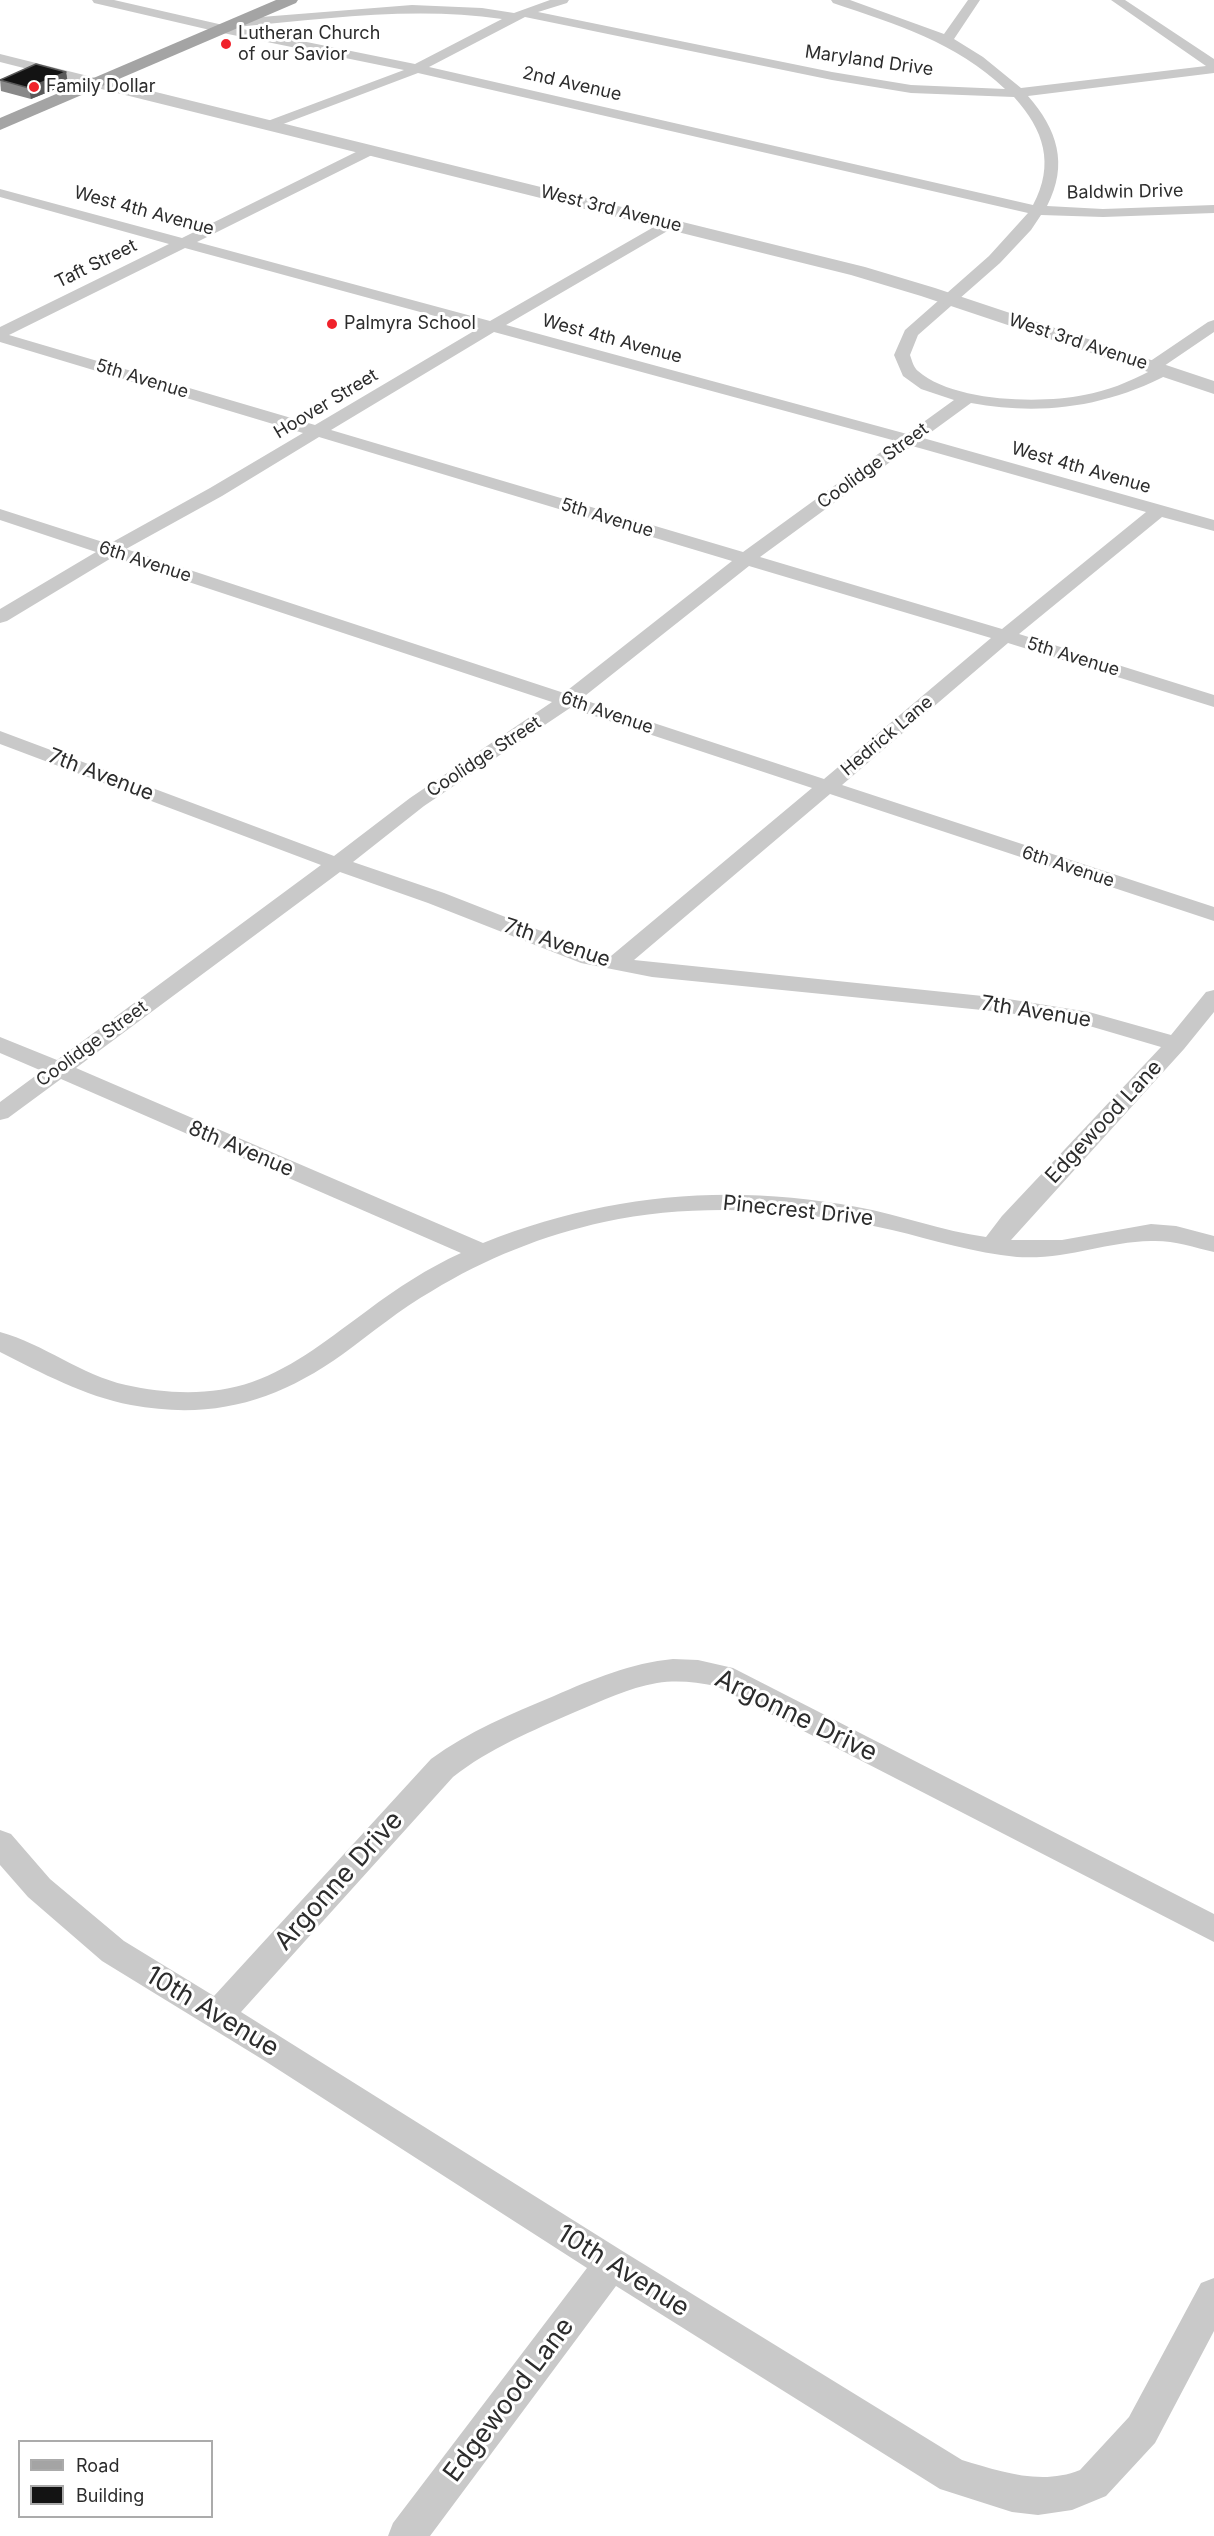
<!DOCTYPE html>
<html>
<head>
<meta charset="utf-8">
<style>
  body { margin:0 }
  #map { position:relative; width:1214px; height:2536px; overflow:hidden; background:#fff; font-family:Inter,sans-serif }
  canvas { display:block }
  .legend { position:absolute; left:18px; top:2440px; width:195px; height:78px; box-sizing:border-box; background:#fff; border:2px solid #ababab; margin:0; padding:8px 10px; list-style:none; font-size:18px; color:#2c2c2c }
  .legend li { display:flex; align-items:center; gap:12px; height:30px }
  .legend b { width:30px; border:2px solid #ababab }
</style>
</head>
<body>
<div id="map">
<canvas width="1214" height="2536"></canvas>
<ul class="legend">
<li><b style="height:8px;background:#a4a4a4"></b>Road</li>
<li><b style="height:16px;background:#131313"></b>Building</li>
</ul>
</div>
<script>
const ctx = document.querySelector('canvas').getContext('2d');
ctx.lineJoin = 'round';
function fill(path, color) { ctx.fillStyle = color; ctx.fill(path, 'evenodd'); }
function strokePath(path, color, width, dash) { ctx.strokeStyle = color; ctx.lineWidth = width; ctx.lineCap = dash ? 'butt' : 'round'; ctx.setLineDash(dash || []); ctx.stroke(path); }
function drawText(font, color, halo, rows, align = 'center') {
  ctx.font = font + ' Inter,sans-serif'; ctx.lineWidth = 6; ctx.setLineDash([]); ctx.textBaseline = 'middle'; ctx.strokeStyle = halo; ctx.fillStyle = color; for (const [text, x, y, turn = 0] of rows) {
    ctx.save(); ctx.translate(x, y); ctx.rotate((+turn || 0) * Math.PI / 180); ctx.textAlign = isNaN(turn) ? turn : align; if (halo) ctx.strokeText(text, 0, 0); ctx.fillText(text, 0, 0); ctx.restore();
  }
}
const minor = new Path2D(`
  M92,0H114L223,25L415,64L502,19C414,6 324,19 236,27L230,23L236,19L412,5L482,8L514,13L550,0H569L567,3L538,12L832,72L911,85L1005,89C956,42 895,24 833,3L831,0H850L944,34L968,0H980L954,39L983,57L1021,88L1206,66L1111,0H1125L1214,59V73L1028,96C1057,129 1069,164 1047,206L1103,209L1214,205V213L1103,217L1041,215L1031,230L1000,263L918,335L910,355C912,361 914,368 918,371C953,402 1041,404 1084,395C1107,391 1129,382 1150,371L1144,367L1146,364L1208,322L1214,320V332L1164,366L1171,371L1169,374C1106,407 1041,416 971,403L923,438L1214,520V531L1162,517L1019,634L1214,695V707L1008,643L842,785L1214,907V921L830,794L634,960L1002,998L1089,1012L1171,1035L1206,992L1214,990V1012L1184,1049L1011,1240H1062L1151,1224L1176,1226L1214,1236V1252C1193,1247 1173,1240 1151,1241C1104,1242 1067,1260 1017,1257C974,1253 934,1240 892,1230C798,1209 699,1202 604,1222C544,1235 484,1259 432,1291C400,1309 372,1333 343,1354C276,1402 212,1420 131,1405C84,1396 42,1373 0,1352V1332C44,1344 81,1375 126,1385C166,1394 213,1396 252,1382C295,1367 332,1336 368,1310C397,1288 428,1268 461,1253L61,1079L8,1118L0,1120V1102L42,1071L0,1053V1037L57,1060L321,865L0,744V731L334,856L410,798L552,702L113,557L7,621L0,623V609L96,552L0,520V509L109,544L210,488L303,433L0,342V327L169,244L0,197V189L182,238L366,147H376L378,150L376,153L197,242L490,321L666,220H676L678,223L676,226L506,325L907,434L954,400L921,389L903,376L894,355L905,330L989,256L1028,213L418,73L270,129L263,125L265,122L404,70L223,33L94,3ZM525,17L832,80L911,93L1014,97C1044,130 1055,164 1033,205L429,67ZM185,248L479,328L315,425L9,335ZM494,332L896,441L743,552L331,430ZM319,437L732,561L564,693L126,549L222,496ZM912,446L923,449L1146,512L1002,629L760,557ZM749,566L991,638L824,779L581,699ZM570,708L812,788L611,956L595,952L444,893L353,862L424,806ZM340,872L428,903L581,963L652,977L1002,1012L1086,1025L1161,1047L1002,1216L986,1237C942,1231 901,1215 857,1207C727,1183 606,1194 483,1243L76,1068Z
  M0,54L104,80L106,83L99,87L0,62Z
  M673,1659L698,1660L733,1668L1214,1914V1942L716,1686C696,1682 677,1680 657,1683C628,1688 602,1701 575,1712C532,1731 490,1748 453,1777L241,2012L624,2252L962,2460C999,2471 1041,2486 1080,2470L1129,2417L1201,2283L1214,2278V2331L1155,2443L1106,2496L1072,2510L1038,2515L1012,2512L940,2489L616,2286L430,2536H388L393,2523L587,2268L265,2061L102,1961L28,1897L0,1865V1830L11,1834L50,1879L124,1941L214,1996L431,1759C469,1731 511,1714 554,1696C593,1679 631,1663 673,1659Z`);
const tertiary = new Path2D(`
  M99,78L865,267L935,288L1214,381V394L921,296L851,275L93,87L91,83Z`);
const primary = new Path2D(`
  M276,0H298L296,3L0,130V118Z`);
const wall = new Path2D(`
  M66,72L68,84L31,99L1,91L0,79Z`);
const shadedWall = new Path2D(`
  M66,72L68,84L31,99L29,88Z`);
const building = new Path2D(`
  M36,64L66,72L29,88L0,80Z`);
const markers = [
  [226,44,6,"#f0222b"],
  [34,87,6,"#f0222b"],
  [332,324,6,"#f0222b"]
];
const farPoinames = [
  ["Lutheran Church",238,34],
  ["of our Savior",238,55],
  ["Family Dollar",46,87],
  ["Palmyra School",344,324]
];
const farStreetnames = [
  ["Maryland Drive",869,61,8],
  ["2nd Avenue",572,84,13],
  ["Baldwin Drive",1125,192,-1],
  ["West 3rd Avenue",611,209,14],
  ["West 4th Avenue",144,211,15],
  ["Taft Street",96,264,-26],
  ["West 4th Avenue",612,339,15],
  ["West 3rd Avenue",1078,342,18],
  ["5th Avenue",142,379,17],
  ["Hoover Street",326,404,-31],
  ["Coolidge Street",873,466,-36],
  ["West 4th Avenue",1081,468,16],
  ["5th Avenue",607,518,17],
  ["6th Avenue",145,562,18],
  ["5th Avenue",1073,657,17],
  ["6th Avenue",607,713,19],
  ["Hedrick Lane",887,736,-40],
  ["Coolidge Street",484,757,-33],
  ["6th Avenue",1068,867,18],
  ["Coolidge Street",92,1044,-36]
];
const streetNames = [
  ["7th Avenue",101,775,21],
  ["7th Avenue",557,943,19],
  ["7th Avenue",1036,1012,9],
  ["Edgewood Lane",1104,1122,-47],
  ["8th Avenue",241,1149,23],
  ["Pinecrest Drive",798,1211,6]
];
const nearStreetnames = [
  ["Argonne Drive",796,1716,26],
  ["Argonne Drive",339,1881,-48],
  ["10th Avenue",212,2012,31],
  ["10th Avenue",623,2271,32],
  ["Edgewood Lane",509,2400,-53]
];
fill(minor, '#c9c9c9');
fill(tertiary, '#c9c9c9');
fill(primary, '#a4a4a4');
fill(wall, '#898989');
fill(shadedWall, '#5a5a5a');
fill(building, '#131313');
strokePath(building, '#5a5a5a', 1.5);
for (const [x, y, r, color] of markers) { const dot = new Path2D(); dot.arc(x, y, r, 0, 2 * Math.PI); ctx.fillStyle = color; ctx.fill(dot); strokePath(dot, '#fff', 2); }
drawText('18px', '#2c2c2c', '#fff', farPoinames, 'left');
drawText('18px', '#2c2c2c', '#fff', farStreetnames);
drawText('21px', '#2c2c2c', '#fff', streetNames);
drawText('26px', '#2c2c2c', '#fff', nearStreetnames);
</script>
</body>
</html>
